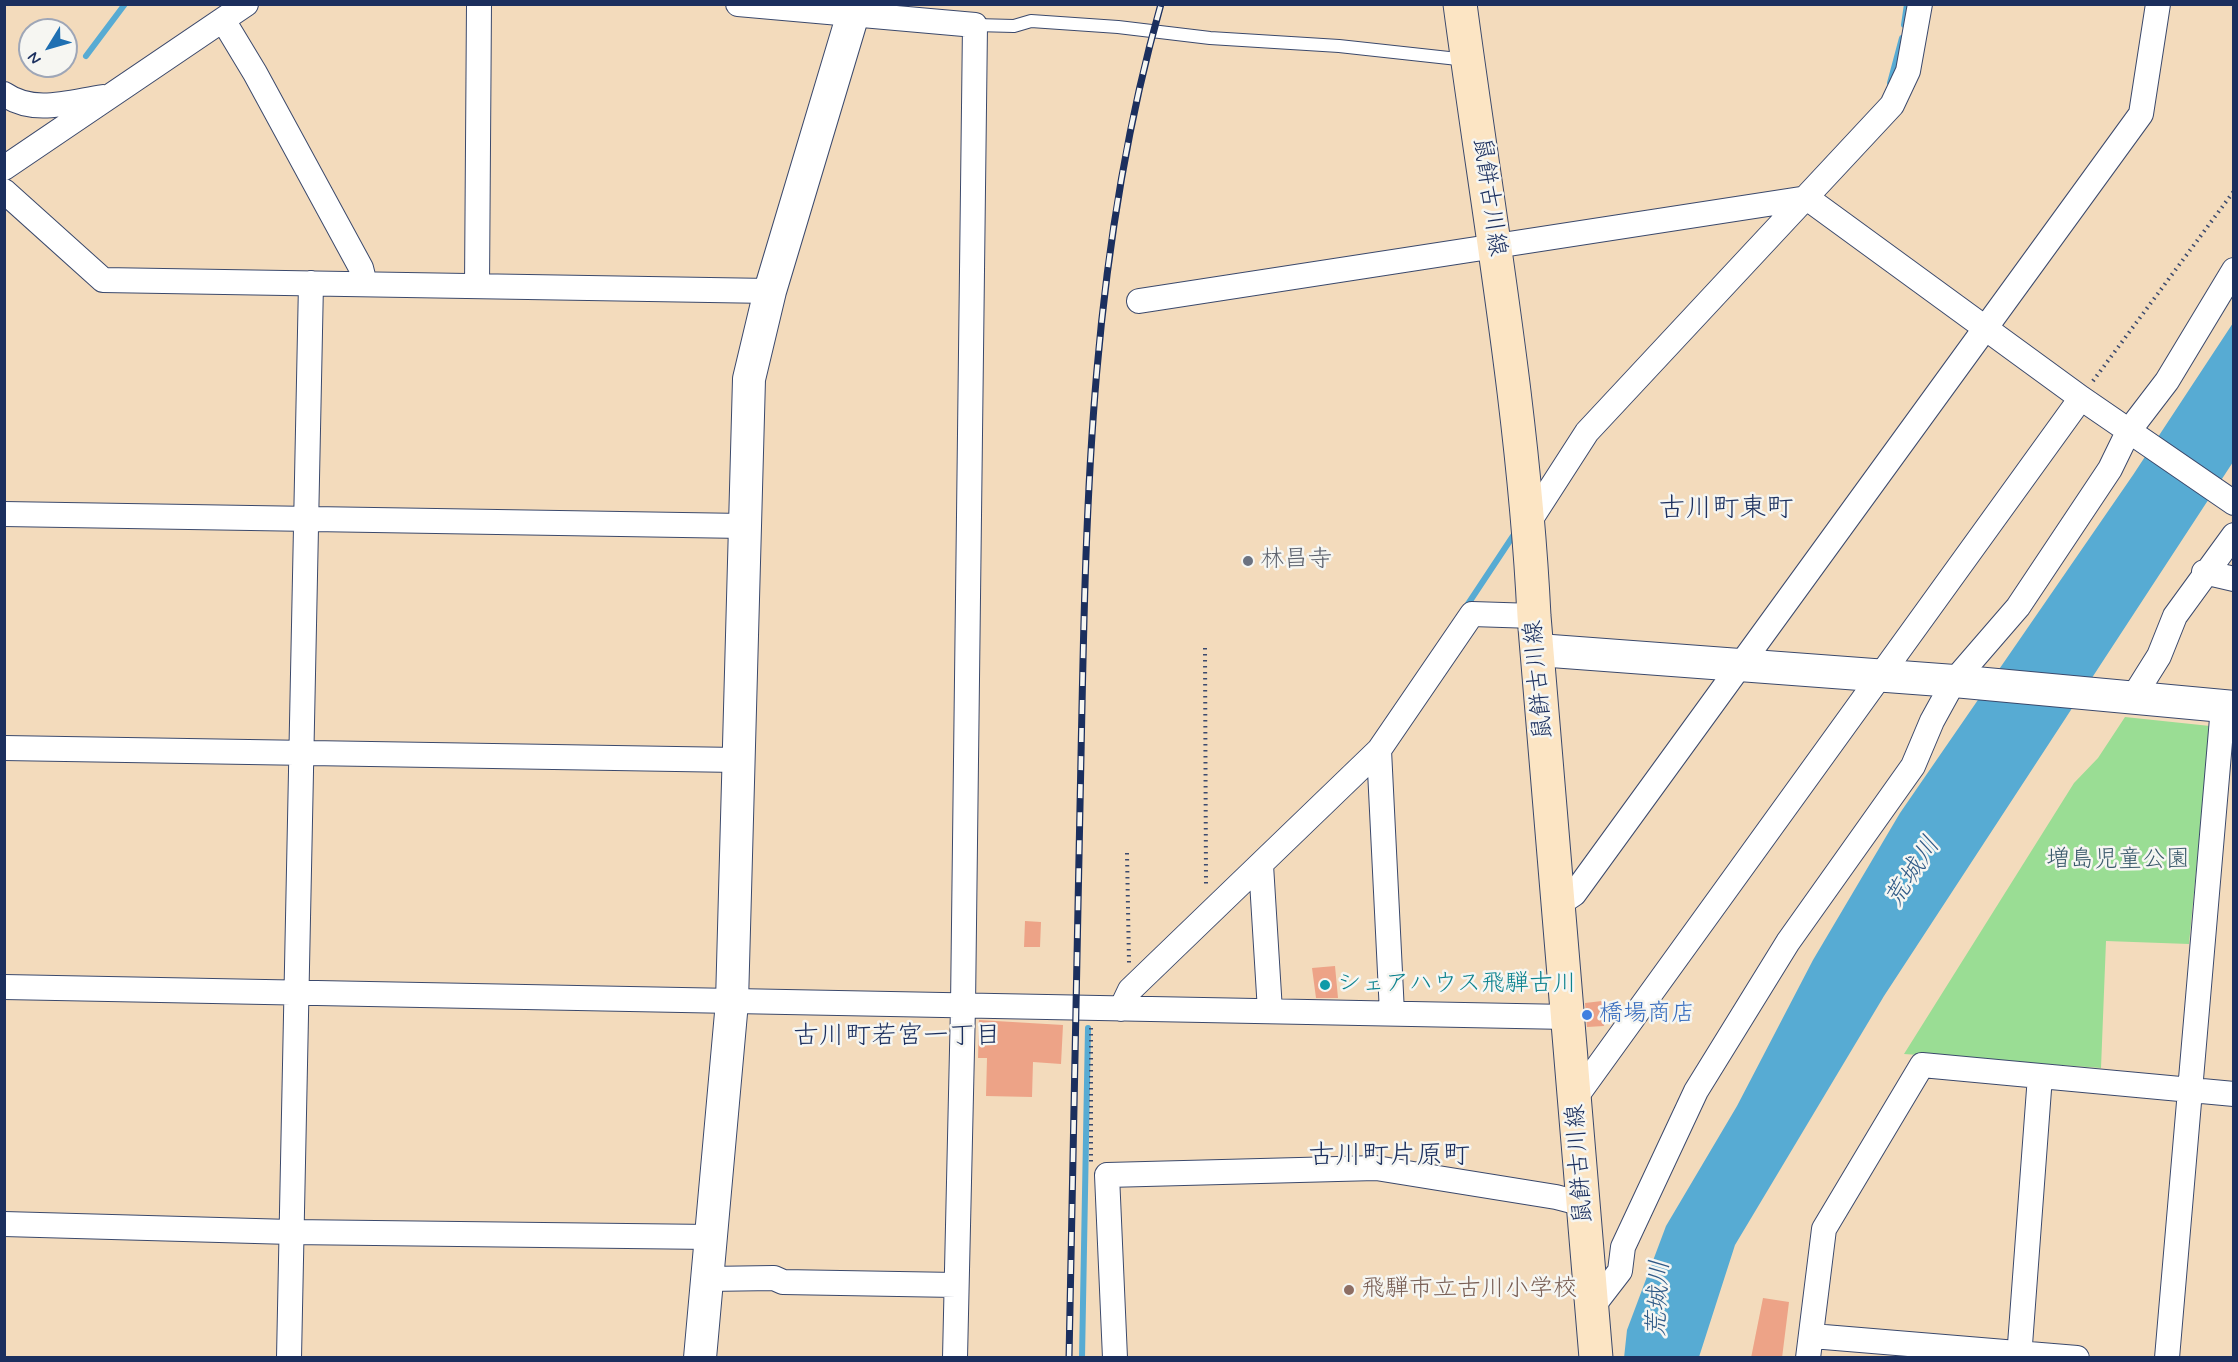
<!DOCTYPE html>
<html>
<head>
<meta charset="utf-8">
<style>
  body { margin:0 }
  #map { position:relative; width:2238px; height:1362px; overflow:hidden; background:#f3dbbc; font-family:Mynerve,sans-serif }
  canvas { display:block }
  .frame { position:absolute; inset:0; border:6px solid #1b2f5e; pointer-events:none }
  .north { position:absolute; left:18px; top:18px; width:60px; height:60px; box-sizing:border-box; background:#f6f6f2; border:2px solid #9ea6b7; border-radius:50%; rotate:233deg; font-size:16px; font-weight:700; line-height:24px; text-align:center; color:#1b2f5e }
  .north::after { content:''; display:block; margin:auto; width:21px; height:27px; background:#1f6fb2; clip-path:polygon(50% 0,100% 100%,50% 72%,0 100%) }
</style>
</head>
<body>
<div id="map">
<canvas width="2238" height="1362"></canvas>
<div class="frame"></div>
<div class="north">N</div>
</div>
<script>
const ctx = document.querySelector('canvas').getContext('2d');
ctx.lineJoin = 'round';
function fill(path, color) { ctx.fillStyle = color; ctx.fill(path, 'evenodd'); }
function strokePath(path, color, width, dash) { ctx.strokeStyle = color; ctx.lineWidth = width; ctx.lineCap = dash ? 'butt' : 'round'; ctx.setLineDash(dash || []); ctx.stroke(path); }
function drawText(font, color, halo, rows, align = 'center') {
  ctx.font = font + ' Mynerve,"Klee One",sans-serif'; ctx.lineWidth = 5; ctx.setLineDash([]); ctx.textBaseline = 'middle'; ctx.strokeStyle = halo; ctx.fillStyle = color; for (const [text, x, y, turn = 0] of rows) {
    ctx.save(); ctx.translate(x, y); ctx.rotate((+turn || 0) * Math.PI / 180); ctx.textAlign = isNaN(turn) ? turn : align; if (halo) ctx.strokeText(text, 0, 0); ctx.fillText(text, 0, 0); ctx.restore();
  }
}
const green = new Path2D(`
  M2125,717L2210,726L2189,944L2106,941L2101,1068L1904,1054L2074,783L2098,758Z`);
const water = new Path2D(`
  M2233,323V462L1884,996L1735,1245L1699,1357L1624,1358L1627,1330L1666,1226L1737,1106L1813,960L1900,813L2133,475Z`);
const stream = new Path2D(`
  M1904,25L1907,4
  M86,56L125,4
  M1890,83L1902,38
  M1464,610L1515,533
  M1082,1358L1088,1028`);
const building = new Path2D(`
  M1025,921L1041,922L1040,947H1024Z
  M1335,966L1338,998H1316L1312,968Z
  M1602,1001L1604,1026L1587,1027L1585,1003Z
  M979,1020L1063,1025L1061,1064L1033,1062L1032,1097L986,1096L987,1058H978Z
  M1763,1298L1789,1302L1782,1358H1751Z`);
const path = new Path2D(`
  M2093,381L2234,191
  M1205,648L1206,886
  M1127,853L1129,963
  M1091,1028V1162`);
const service = new Path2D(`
  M975,25L1014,26L1031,21L1118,27L1210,38L1339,46L1467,60`);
const minor = new Path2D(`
  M738,4L975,25L963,1006L955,1358
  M223,20L255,73L361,268L365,284
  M4,94C34,115 70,102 103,97
  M4,168L246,4
  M4,191L103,280L770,291
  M477,286L479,4
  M1139,301L1807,198L2081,398L2234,503
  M4,514L744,526
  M1529,522L1587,432L1892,105L1908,71L1920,4
  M2204,572L2234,579
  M2132,699L2159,656L2175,616L2234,535
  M4,748L737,760
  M1379,750L1392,1013
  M1261,865L1270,1011
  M1559,904L1574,894L2141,114L2158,4
  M4,987L1568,1017
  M1121,1009L1130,990L1379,750L1472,614L1534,616
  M1576,1097L2081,398
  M4,1224L291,1232L711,1237
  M707,1279L774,1278L783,1282L956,1285
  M1593,1306L1620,1271L1623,1247L1696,1091L1788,942L1913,766L1932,721L1954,681L2018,607L2110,469L2128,432L2167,381L2234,270
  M1812,1336L2077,1358
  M289,1358L311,283
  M1115,1358L1107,1175L1376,1168L1556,1197L1583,1204
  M1808,1358L1824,1229L1922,1065L2234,1094
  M2019,1358L2040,1076
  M2167,1358L2223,707`);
const tertiary = new Path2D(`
  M1538,650L1954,681L2234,707
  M700,1358L732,1002L749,379L770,291L856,4`);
const secondary = new Path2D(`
  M1460,4C1487,208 1524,411 1534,616L1596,1358`);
const rail = new Path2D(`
  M1069,1358C1073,1157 1077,957 1081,756C1086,500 1090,254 1161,4`);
const markers = [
  [1248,561,6,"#6b7280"],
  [1325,985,6,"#0f9aa8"],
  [1587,1015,6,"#3f7fe0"],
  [1349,1290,6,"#8d6e63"]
];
const streetNames = [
  ["鼠餅古川線",1488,197,82],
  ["鼠餅古川線",1540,680,-95],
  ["鼠餅古川線",1581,1164,-94]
];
const worshipNames = [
  ["林昌寺",1260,561]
];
const parkNames = [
  ["増島児童公園",2118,861]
];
const cultureNames = [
  ["シェアハウス飛騨古川",1337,985]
];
const shopNames = [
  ["橋場商店",1599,1015]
];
const educationNames = [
  ["飛騨市立古川小学校",1361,1290]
];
const waterNames = [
  ["荒城川",1914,873,-57],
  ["荒城川",1660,1299,-87]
];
const neighbourhoodNames = [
  ["古川町若宮一丁目",897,1038]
];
const quarterNames = [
  ["古川町東町",1726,510],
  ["古川町片原町",1389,1157]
];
fill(green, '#9add94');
fill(water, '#57abd3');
strokePath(stream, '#57abd3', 6);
fill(building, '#eda387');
strokePath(service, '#3b496c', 14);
strokePath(minor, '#3b496c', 26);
strokePath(tertiary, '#3b496c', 34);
strokePath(secondary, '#3b496c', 35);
strokePath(path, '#3b496c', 4, [1.5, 4.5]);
strokePath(service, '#fff', 12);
strokePath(minor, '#fff', 24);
strokePath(tertiary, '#fff', 32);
strokePath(secondary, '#fce5c4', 33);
strokePath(rail, '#1b2f5e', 7);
strokePath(rail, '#f6f6f2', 4.5, [14]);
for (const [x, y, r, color] of markers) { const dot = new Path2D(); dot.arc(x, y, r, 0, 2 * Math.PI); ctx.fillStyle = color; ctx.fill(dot); strokePath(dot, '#f6f6f2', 2); }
drawText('24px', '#1b2f5e', '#f6f6f2', streetNames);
drawText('24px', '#5b616d', '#f6f6f2', worshipNames, 'left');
drawText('24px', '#3b5a6c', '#f6f6f2', parkNames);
drawText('24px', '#0d838f', '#f6f6f2', cultureNames, 'left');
drawText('24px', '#366cbe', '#f6f6f2', shopNames, 'left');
drawText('24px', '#785e54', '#f6f6f2', educationNames, 'left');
drawText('italic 26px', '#305a87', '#f6f6f2', waterNames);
drawText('26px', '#1b2f5e', '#f6f6f2', neighbourhoodNames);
drawText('27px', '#1b2f5e', '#f6f6f2', quarterNames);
</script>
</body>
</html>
